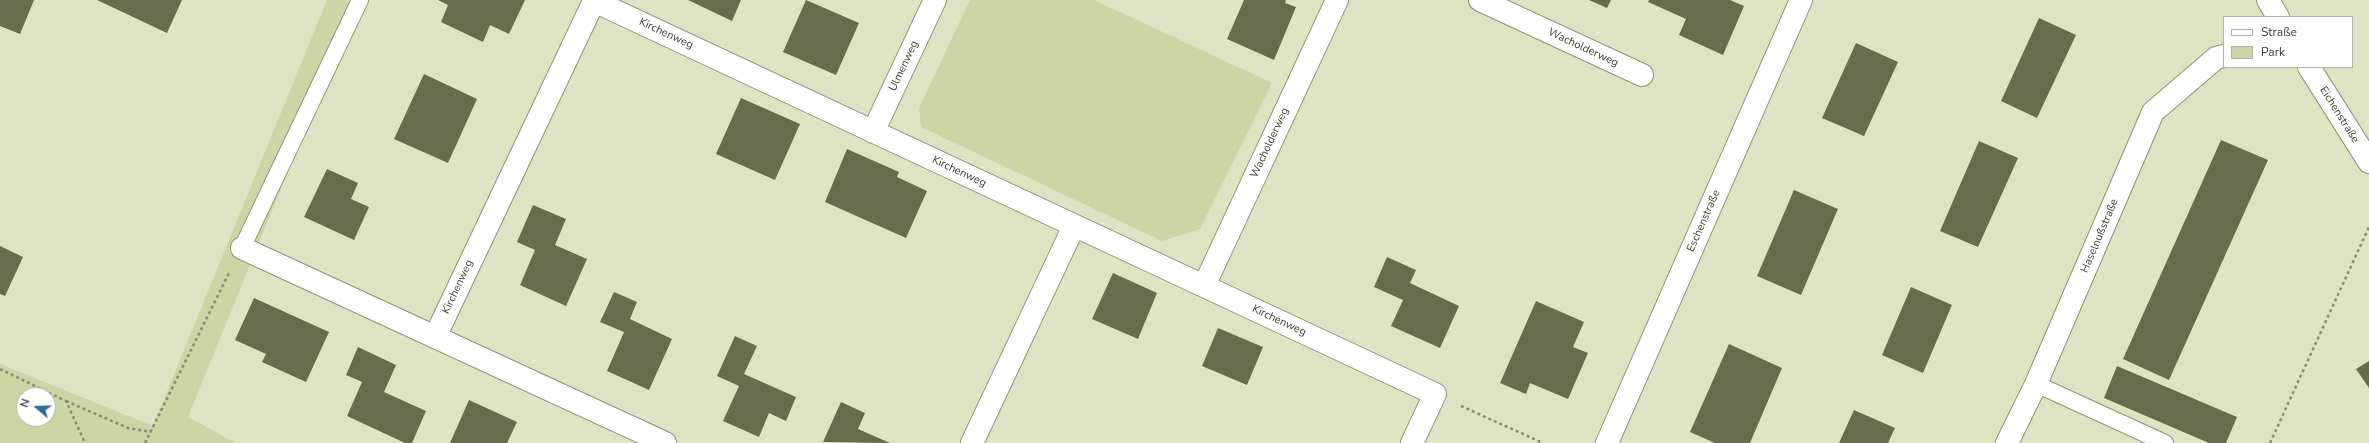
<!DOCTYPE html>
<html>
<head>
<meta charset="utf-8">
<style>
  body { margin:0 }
  #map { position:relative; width:2369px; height:443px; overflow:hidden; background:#dee4c3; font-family:"Nunito Sans",sans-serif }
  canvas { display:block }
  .legend { position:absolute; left:2223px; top:16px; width:130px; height:52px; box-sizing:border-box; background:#fff; border:1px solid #b1b1ac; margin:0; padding:5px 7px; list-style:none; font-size:12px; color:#3b3d30 }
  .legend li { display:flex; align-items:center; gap:8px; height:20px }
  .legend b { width:20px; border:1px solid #b1b1ac }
  .north { position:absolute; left:16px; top:387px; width:40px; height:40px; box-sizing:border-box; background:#fff; border:1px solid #b1b1ac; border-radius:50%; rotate:289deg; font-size:11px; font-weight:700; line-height:16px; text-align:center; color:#3b3d30 }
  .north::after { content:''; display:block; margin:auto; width:14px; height:18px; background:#266da1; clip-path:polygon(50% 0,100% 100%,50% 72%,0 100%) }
</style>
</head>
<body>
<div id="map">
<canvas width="2369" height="443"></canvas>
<ul class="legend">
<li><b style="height:5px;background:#fff"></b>Straße</li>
<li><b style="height:11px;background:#ccd5a4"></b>Park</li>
</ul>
<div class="north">N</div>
</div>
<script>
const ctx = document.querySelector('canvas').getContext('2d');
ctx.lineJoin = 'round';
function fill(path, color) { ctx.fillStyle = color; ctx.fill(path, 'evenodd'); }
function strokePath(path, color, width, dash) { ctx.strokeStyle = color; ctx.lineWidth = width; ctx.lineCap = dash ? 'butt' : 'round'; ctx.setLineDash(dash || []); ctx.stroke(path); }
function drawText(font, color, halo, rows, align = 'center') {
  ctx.font = font + ' "Nunito Sans",sans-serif'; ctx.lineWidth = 4; ctx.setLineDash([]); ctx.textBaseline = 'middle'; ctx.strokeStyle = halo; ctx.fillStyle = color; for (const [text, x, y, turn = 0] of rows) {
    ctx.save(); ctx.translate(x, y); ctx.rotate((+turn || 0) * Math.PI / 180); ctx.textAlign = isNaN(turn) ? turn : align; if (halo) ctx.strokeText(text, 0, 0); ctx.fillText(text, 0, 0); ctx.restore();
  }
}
const green = new Path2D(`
  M327,0H346L355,7L188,417L236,443H0V364L153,426ZM24,395H48V419H24Z
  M970,0H1094L1272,83L1200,229L1162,241L921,127L919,108Z`);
const building = new Path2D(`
  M0,0H34L20,34L0,26Z
  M97,0H182L167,33Z
  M438,0H525L509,34L490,25L483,42L441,22L448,5Z
  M688,0H741L732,21Z
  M806,0L859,23L836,75L783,52Z
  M1244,0H1286L1285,3L1296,7L1274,60L1227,39Z
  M1589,0H1611L1607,8Z
  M1649,0H1730L1744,6L1723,55L1679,35L1686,19L1648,2Z
  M2039,18L2076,35L2037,118L2001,101Z
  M1856,43L1898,62L1864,136L1822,118Z
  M424,74L477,99L448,163L394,139Z
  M741,98L800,124L775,180L716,154Z
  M2221,140L2268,160L2169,380L2123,359Z
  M1979,141L2018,158L1978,247L1940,231Z
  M847,149L899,172L897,177L927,191L906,238L825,202Z
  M327,169L358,183L351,199L369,207L354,240L304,217Z
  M1794,190L1838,209L1801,295L1757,276Z
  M533,205L566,219L555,245L587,259L566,306L520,285L535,250L517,242Z
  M0,246L23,257L5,296L0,294Z
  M1387,257L1416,270L1410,283L1459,306L1440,348L1391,326L1403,300L1374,287Z
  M1113,273L1157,293L1138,339L1092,319Z
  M1911,287L1952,305L1923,373L1882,355Z
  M614,292L637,302L630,319L672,339L649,390L607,371L624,332L600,322Z
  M254,298L329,332L306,382L262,362L266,354L235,340Z
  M1536,301L1584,322L1573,347L1588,353L1568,399L1530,383L1526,394L1500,383Z
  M1218,328L1263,347L1247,385L1202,366Z
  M735,336L757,346L744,374L796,397L786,421L769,413L759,437L723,421L739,386L717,376Z
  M1729,344L1782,368L1750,443H1715L1690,432Z
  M358,347L396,365L384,392L426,411L412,443H405L347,416L362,382L346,375Z
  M2369,361V388L2356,369Z
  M2117,366L2237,417L2226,443H2209L2104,398Z
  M469,400L517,422L507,443H450Z
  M841,402L865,413L858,429L890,443L823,442Z
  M1854,410L1895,428L1888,443H1839Z`);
const path = new Path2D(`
  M0,369L66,401L85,443
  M66,401L128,428L151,432
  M1461,406L1543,443
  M145,443L229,273
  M2270,443L2369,227`);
const lane = new Path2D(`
  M242,248L360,0
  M2036,384L2165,443`);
const street = new Path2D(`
  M1480,0L1642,75
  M2268,0L2278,17
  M2309,67L2369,162
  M873,132L935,0
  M242,248L665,443
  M1204,286L1337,0
  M435,337L594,1L1435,394L1412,443
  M972,443L1074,226
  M1607,443L1801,0
  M2007,443L2036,384L2153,112L2216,58L2224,56`);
const streetNames = [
  ["Kirchenweg",666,34,25],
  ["Wacholderweg",1583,48,25],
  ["Ulmenweg",904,66,-65],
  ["Eichenstraße",2339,115,58],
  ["Wacholderweg",1270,143,-65],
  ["Kirchenweg",959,172,25],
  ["Eschenstraße",1704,221,-66],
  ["Haselnußstraße",2100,236,-67],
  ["Kirchenweg",458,287,-65],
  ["Kirchenweg",1279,321,25]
];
fill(green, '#ccd5a4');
fill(building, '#676c4f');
strokePath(lane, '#8e9375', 18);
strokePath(street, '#8e9375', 24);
strokePath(path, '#888c75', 2.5, [3, 3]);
strokePath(lane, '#fff', 16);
strokePath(street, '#fff', 22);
drawText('11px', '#3b3d30', '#fff', streetNames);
</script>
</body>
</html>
